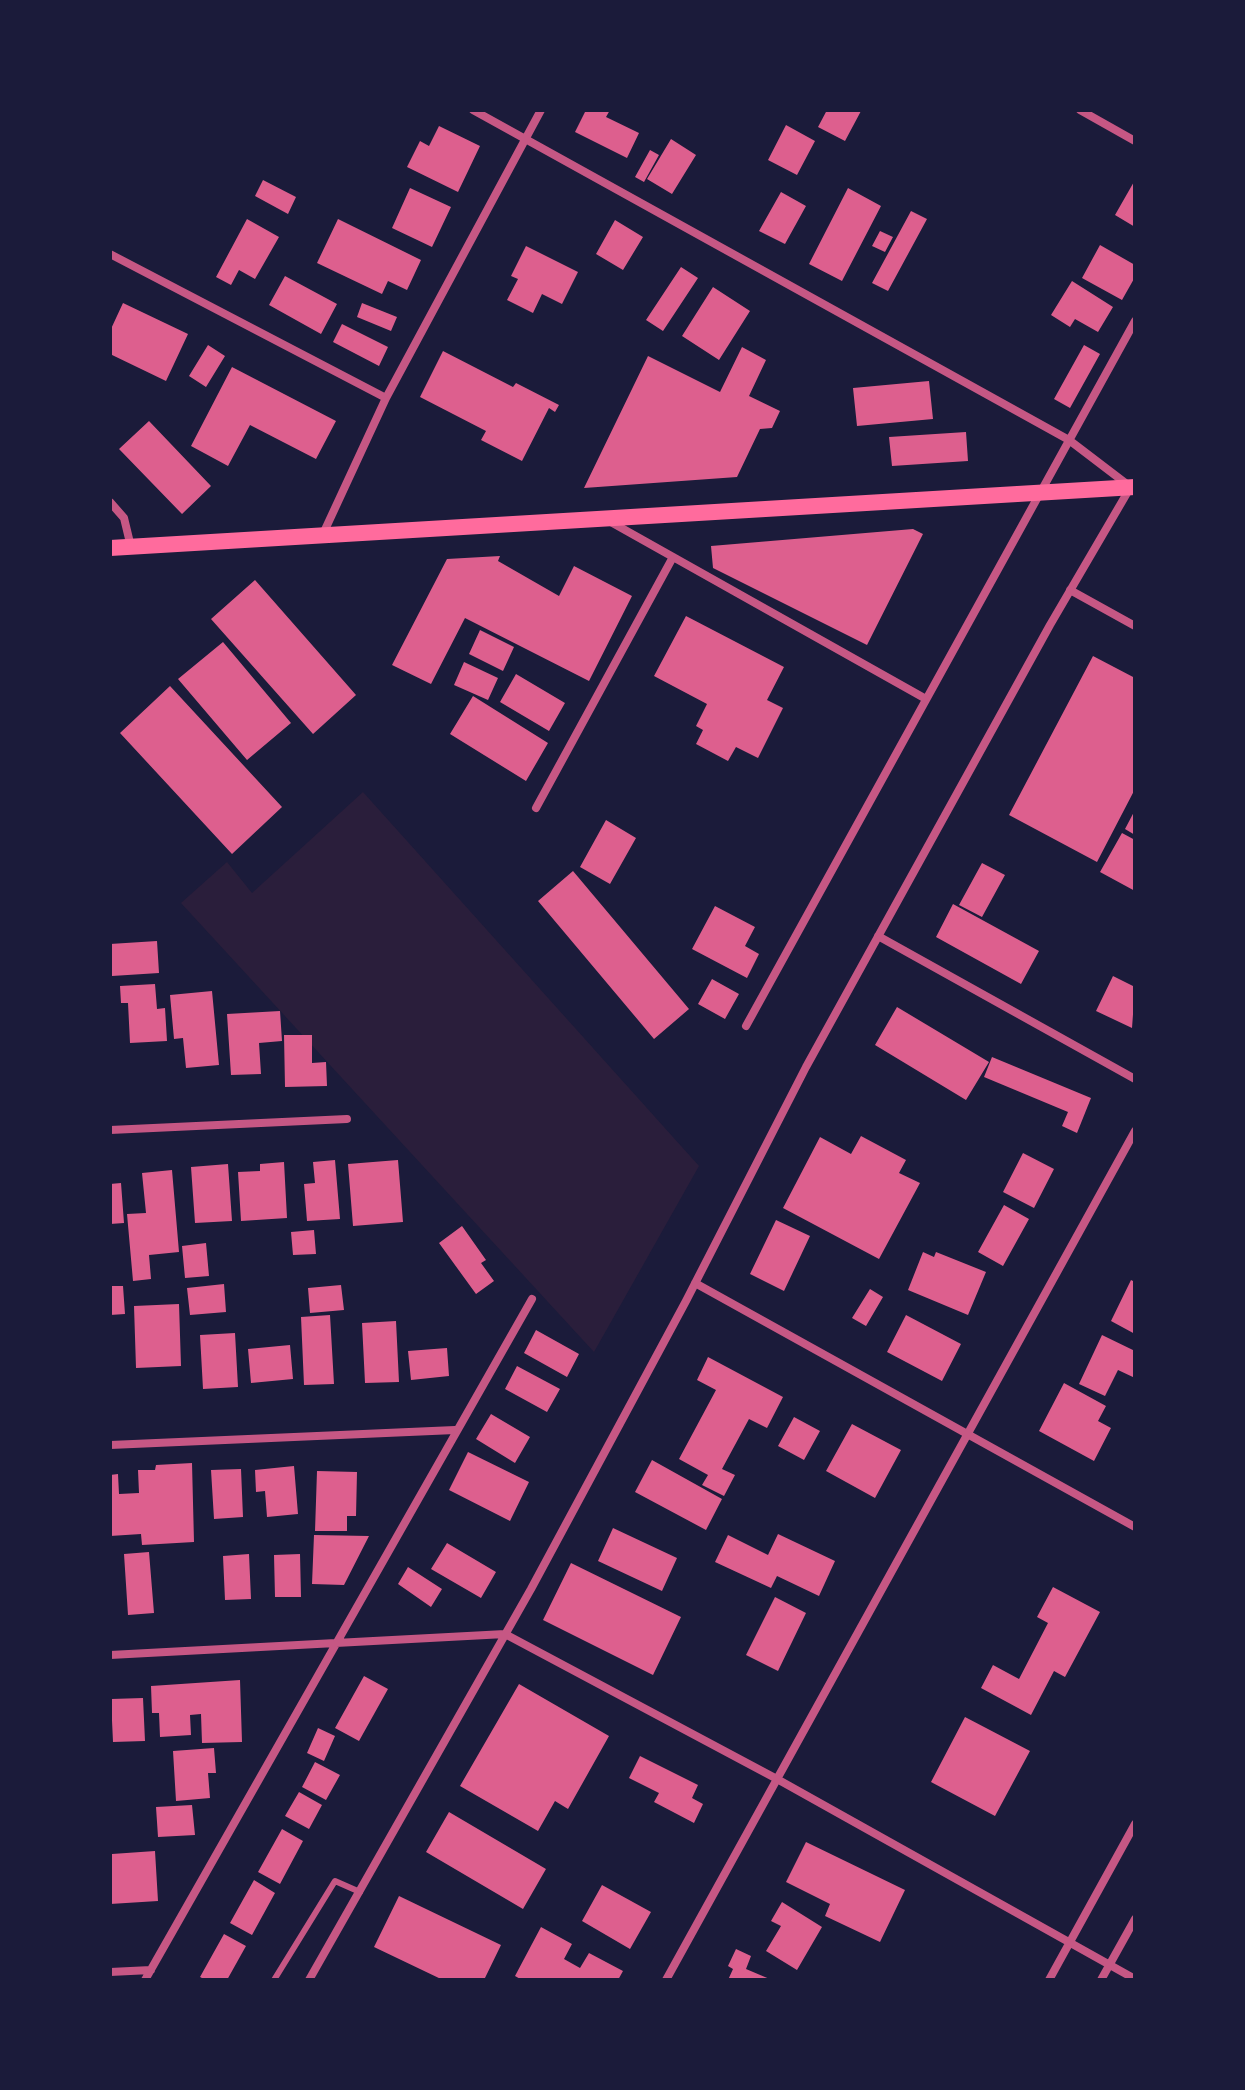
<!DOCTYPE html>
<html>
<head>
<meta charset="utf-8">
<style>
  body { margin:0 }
  #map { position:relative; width:1245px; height:2090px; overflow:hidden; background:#1b1b3a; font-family:Jost,sans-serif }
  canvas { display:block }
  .frame { position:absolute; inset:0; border:112px solid #1b1b3a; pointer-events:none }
</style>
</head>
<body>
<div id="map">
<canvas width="1245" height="2090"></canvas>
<div class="frame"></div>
</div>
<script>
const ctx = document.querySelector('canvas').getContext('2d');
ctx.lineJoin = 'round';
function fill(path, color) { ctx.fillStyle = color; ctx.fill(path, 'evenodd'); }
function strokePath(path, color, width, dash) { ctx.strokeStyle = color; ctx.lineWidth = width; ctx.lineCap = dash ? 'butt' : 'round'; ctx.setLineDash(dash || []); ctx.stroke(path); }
const green = new Path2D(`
  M363,792L699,1166L594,1352L181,903L227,862L252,893Z`);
const building = new Path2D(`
  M586,110H610L606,117L639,133L627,158L575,132Z
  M827,110L861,111L845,141L818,127Z
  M786,125L815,141L797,175L768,160Z
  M439,126L480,146L458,192L407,167L420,141L429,146Z
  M671,139L696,155L672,194L647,179Z
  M650,150L659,155L644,182L635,177Z
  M263,180L296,197L288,214L255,196Z
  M1135,180V227L1115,215Z
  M410,188L451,207L432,247L392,228Z
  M848,188L881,206L842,281L809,264Z
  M781,192L806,206L785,244L759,231Z
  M911,211L927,219L888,291L872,283Z
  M247,219L279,237L255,279L239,270L231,285L216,277Z
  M338,219L421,260L407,290L388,281L382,294L317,263Z
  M615,220L643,237L623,270L596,254Z
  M880,231L893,237L885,252L872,246Z
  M1100,245L1135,265V277L1122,300L1082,278Z
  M526,246L578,272L562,304L542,294L533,313L507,300L518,279L511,276Z
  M681,267L698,278L663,331L646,320Z
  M285,276L337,304L321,334L269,305Z
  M1072,281L1113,307L1098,332L1075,319L1070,327L1051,315Z
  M713,287L750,311L719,360L682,336Z
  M123,303L188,334L166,381L110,354V331Z
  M362,303L397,317L391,331L357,317Z
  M342,324L388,347L379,366L333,342Z
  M208,345L225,356L206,387L189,376Z
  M1084,345L1100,354L1070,408L1054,399Z
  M742,347L766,360L749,396L780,411L772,428L760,429L737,477L584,488L648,356L720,392Z
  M443,351L513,387L516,383L559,405L555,412L549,408L522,461L481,440L486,431L420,397Z
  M232,367L336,421L316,459L250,425L228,466L191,446Z
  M929,381L933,419L857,426L853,388Z
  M149,421L211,486L182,514L119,449Z
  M966,432L968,461L892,466L889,437Z
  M913,529L923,534L867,645L713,568L711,546Z
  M500,556L498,561L559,596L574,566L632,596L589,681L465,618L431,684L392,665L447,559Z
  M255,580L356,695L313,734L211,619Z
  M686,616L784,667L767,700L783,708L758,758L736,747L728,761L696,744L703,730L696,726L707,704L654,676Z
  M480,630L514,647L503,671L469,654Z
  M223,642L291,723L247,760L178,679Z
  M1093,656L1135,678V789L1097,862L1009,815Z
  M464,662L498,678L488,700L454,685Z
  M516,674L565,703L549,731L500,702Z
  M170,686L282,807L232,854L120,733Z
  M473,696L548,743L526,781L450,734Z
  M1135,810V835L1125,829Z
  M606,820L636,838L610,884L580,867Z
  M1122,833L1135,840V891L1100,872Z
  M982,863L1005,875L982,917L959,905Z
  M573,871L689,1009L654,1039L538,901Z
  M953,904L1039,951L1021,984L936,937Z
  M715,906L755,927L745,946L759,954L747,978L692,949Z
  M157,941L159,973L112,976L110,944Z
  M1113,976L1135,987L1132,1028L1096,1011Z
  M712,979L739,994L725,1019L698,1004Z
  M155,984L157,1009L165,1008L167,1041L130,1043L128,1003H121L120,986Z
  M212,991L219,1065L186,1068L183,1038L174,1039L170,995Z
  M897,1007L989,1062L966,1100L875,1045Z
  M280,1011L282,1041L259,1043L261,1074L231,1075L227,1014Z
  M284,1035H312V1063L326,1062L327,1086L285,1087Z
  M992,1057L1091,1098L1077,1133L1062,1126L1068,1112L984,1077Z
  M861,1136L906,1160L899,1173L920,1183L879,1259L783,1208L820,1137L851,1154Z
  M1023,1153L1054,1169L1034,1208L1003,1192Z
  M335,1160L340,1219L307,1221L304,1184L315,1183L313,1162Z
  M398,1160L403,1222L353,1226L348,1164Z
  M284,1162L287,1218L241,1221L238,1172L260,1171V1164Z
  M228,1164L232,1221L195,1223L191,1167Z
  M172,1170L179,1252L149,1255L151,1279L133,1281L127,1214L146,1213L142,1173Z
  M121,1183L124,1223L110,1224V1184Z
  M1004,1205L1029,1219L1003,1266L978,1252Z
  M776,1220L810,1236L784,1291L750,1274Z
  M462,1226L486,1260L481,1263L494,1281L476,1294L439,1243Z
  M314,1230L316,1254L293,1255L291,1232Z
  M206,1243L209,1276L185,1278L182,1246Z
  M923,1252L934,1257L936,1252L986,1272L968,1315L908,1290Z
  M1131,1280L1135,1282V1334L1111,1321Z
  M224,1284L226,1312L190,1315L187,1288Z
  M341,1285L344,1310L310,1313L308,1288Z
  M110,1286H123L125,1314L110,1315Z
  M870,1289L883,1297L866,1326L852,1318Z
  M179,1304L181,1366L136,1368L134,1306Z
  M330,1315L334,1384L304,1385L301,1317Z
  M906,1315L961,1344L942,1381L887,1352Z
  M396,1321L399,1382L365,1383L362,1323Z
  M536,1330L579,1354L567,1377L524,1353Z
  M235,1333L238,1387L203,1389L200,1335Z
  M1102,1335L1135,1351V1378L1118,1370L1105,1396L1079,1384Z
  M290,1345L293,1379L251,1383L248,1349Z
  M447,1348L449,1376L411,1380L408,1351Z
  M708,1357L783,1397L767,1428L749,1419L722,1469L735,1475L724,1496L702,1485L708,1475L679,1459L716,1390L697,1380Z
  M517,1366L560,1389L547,1412L505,1389Z
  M1064,1383L1106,1406L1098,1421L1111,1428L1094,1461L1039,1431Z
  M491,1414L530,1437L515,1463L476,1439Z
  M794,1417L820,1431L804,1460L778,1446Z
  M852,1424L901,1450L875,1498L826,1471Z
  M468,1452L529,1482L510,1521L449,1490Z
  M652,1460L722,1499L706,1530L635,1492Z
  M192,1463L194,1542L142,1545L141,1534L110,1536V1475L118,1474L119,1494L139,1493L138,1470H155L156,1465Z
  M294,1466L298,1514L267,1517L265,1491L256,1492L255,1470Z
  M241,1469L243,1517L214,1519L211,1470Z
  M317,1471L357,1472L356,1516H347V1531H315Z
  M613,1528L677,1558L662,1591L598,1561Z
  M778,1534L835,1561L819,1596L777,1576L771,1588L715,1562L728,1535L768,1555Z
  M314,1535L369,1536L344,1585L312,1584Z
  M447,1543L496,1572L481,1598L431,1569Z
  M149,1552L154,1613L128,1615L124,1554Z
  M249,1554L251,1599L225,1600L223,1556Z
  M300,1554L301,1597H275L274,1555Z
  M571,1563L681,1617L653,1675L543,1620Z
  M408,1567L442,1589L431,1607L398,1584Z
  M1053,1587L1100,1612L1065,1677L1054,1671L1031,1715L981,1688L993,1665L1019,1679L1048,1623L1037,1617Z
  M775,1597L806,1613L778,1671L746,1655Z
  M364,1676L388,1689L359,1741L335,1728Z
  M240,1680L242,1742L202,1743L201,1714L190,1715L191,1735L160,1737L159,1713H152L151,1686Z
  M519,1684L609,1736L568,1809L555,1801L538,1831L460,1786Z
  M143,1698L145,1741L113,1742L111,1699Z
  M965,1717L1030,1751L995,1816L931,1782Z
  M318,1728L335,1736L324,1761L307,1753Z
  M214,1748L216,1773H208L210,1798L176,1801L173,1751Z
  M640,1756L698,1785L692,1798L703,1804L694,1823L654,1802L659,1793L629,1778Z
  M315,1762L340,1775L326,1800L302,1787Z
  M299,1792L322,1805L309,1829L285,1816Z
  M192,1805L195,1835L158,1837L156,1807Z
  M449,1812L546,1869L523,1909L426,1852Z
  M282,1829L303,1841L280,1884L258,1872Z
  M806,1842L905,1890L880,1942L825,1916L830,1904L786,1882Z
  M155,1851L158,1901L110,1904L112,1854Z
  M254,1880L275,1893L252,1935L230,1923Z
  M602,1885L651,1912L630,1949L582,1921Z
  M399,1896L501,1945L484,1980H443L374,1947Z
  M782,1902L822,1927L797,1970L766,1951L781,1926L771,1921Z
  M541,1927L572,1944L564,1959L580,1968L589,1953L623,1971L618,1980H522L515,1976Z
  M224,1934L246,1946L227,1980H206L200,1977Z
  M736,1949L751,1956L746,1969L772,1980H728L733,1969L728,1966Z`);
const service = new Path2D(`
  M274,1980L335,1881L360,1892`);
const minor = new Path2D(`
  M473,110L1069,440L1128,485
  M1080,110L1135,141
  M110,254L386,398
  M110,502L124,518L131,547
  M609,521L926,699
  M323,534L386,398L541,110
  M1070,590L1135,626
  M536,808L673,557
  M878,936L1135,1079
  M746,1026L1135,321
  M110,1130L347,1119
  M695,1283L1135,1527
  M110,1445L455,1430
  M110,1655L505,1634L777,1779L1135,1979
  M110,1972L151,1970
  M145,1980L532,1299
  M309,1980L531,1589L686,1301L806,1067L1050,625L1130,488
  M666,1980L1135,1131
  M1049,1980L1135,1824
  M1101,1980L1135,1919`);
const secondary = new Path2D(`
  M110,548L1135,487`);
fill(green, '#2a1e3b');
fill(building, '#dd5f8e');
strokePath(service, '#c65784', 6);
strokePath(minor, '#c65784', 8);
strokePath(secondary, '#ff6b9d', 16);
</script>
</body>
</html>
